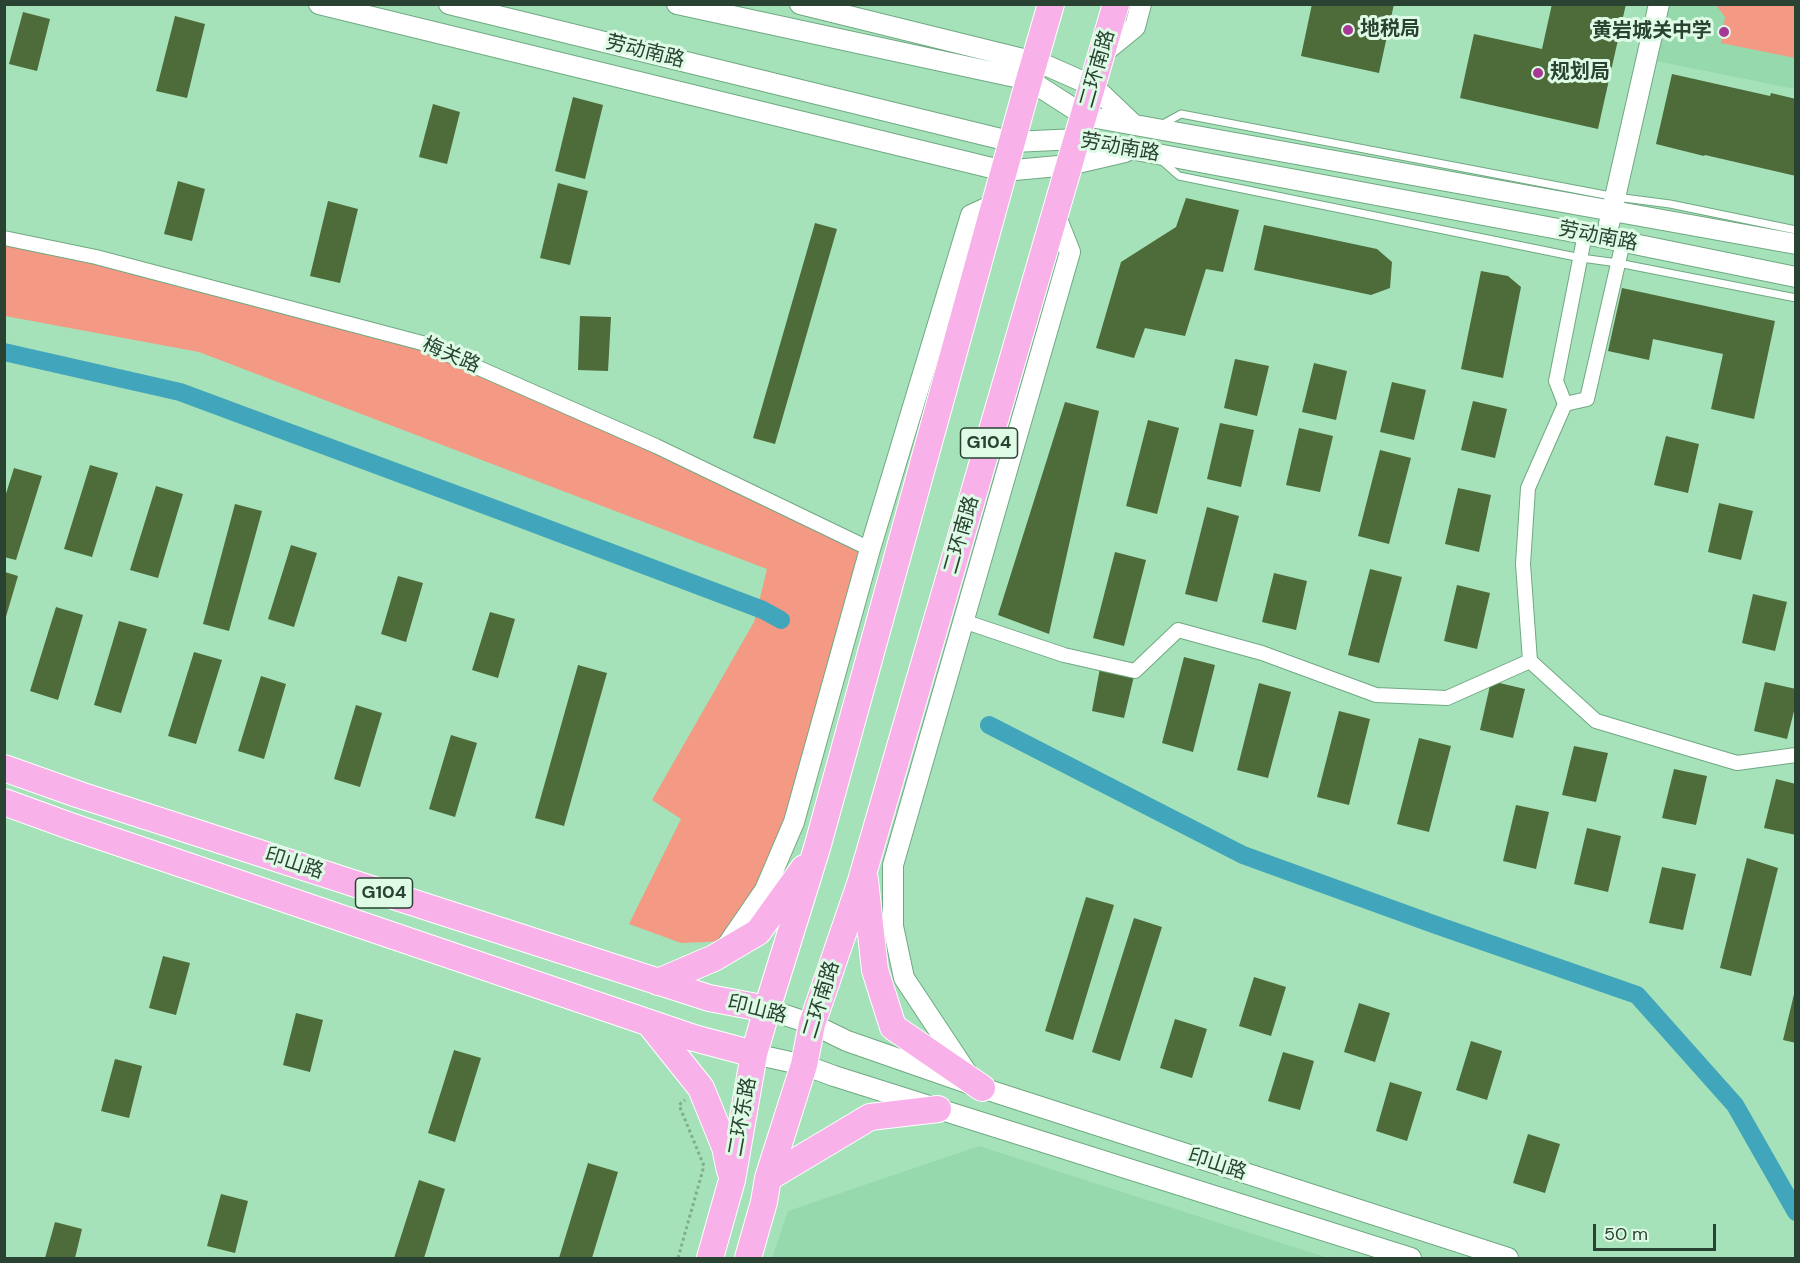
<!DOCTYPE html>
<html>
<head>
<meta charset="utf-8">
<style>
  body { margin:0 }
  #map { position:relative; width:1800px; height:1263px; overflow:hidden; background:#a6e2b9; font-family:"DM Sans",sans-serif }
  canvas { display:block }
  .frame { position:absolute; inset:0; border:6px solid #294231; pointer-events:none }
  .scale { position:absolute; left:1593px; top:1224px; width:123px; height:27px; box-sizing:border-box; border:3px solid #294231; border-top:0; padding-left:8px; font-size:18px; line-height:21px; white-space:nowrap; color:#294231; -webkit-text-stroke:4px #defbe6; paint-order:stroke }
</style>
</head>
<body>
<div id="map">
<canvas width="1800" height="1263"></canvas>
<div class="frame"></div>
<div class="scale">50 m</div>
</div>
<script>
const ctx = document.querySelector('canvas').getContext('2d');
ctx.lineJoin = 'round';
function fill(path, color) { ctx.fillStyle = color; ctx.fill(path, 'evenodd'); }
function strokePath(path, color, width, dash) { ctx.strokeStyle = color; ctx.lineWidth = width; ctx.lineCap = dash ? 'butt' : 'round'; ctx.setLineDash(dash || []); ctx.stroke(path); }
function drawText(font, color, halo, rows, align = 'center') {
  ctx.font = font + ' "DM Sans","Noto Sans SC",sans-serif'; ctx.lineWidth = 6; ctx.setLineDash([]); ctx.textBaseline = 'middle'; ctx.strokeStyle = halo; ctx.fillStyle = color; for (const [text, x, y, turn = 0] of rows) {
    ctx.save(); ctx.translate(x, y); ctx.rotate((+turn || 0) * Math.PI / 180); ctx.textAlign = isNaN(turn) ? turn : align; if (halo) ctx.strokeText(text, 0, 0); ctx.fillText(text, 0, 0); ctx.restore();
  }
}
const built = new Path2D(`
  M1659,5H1795V89L1646,59Z
  M979,1146L1328,1258H772L788,1211Z`);
const green = new Path2D(`
  M1716,5H1795V58L1721,43L1725,17Z
  M4,238L422,343L870,549L794,822L731,941L681,943L629,924L681,819L652,800L754,622L767,569L199,352L5,316Z`);
const canal = new Path2D(`
  M4,352L180,392L498,510L763,610L781,620
  M989,725L1243,855L1436,925L1637,995L1735,1105L1796,1212`);
const building = new Path2D(`
  M1312,4H1394L1379,73L1301,56Z
  M1552,4H1626L1598,129L1460,98L1474,34L1542,49Z
  M23,12L50,19L37,71L9,64Z
  M175,16L205,24L187,98L156,91Z
  M1672,74L1770,96L1771,93L1796,99V176L1705,155L1704,156L1656,144Z
  M573,97L603,105L585,179L555,171Z
  M433,104L460,112L447,164L419,157Z
  M178,181L205,189L192,241L164,234Z
  M558,183L588,191L570,265L540,258Z
  M1186,198L1239,210L1223,272L1206,269L1185,336L1145,328L1134,358L1096,348L1121,262L1176,227Z
  M328,201L358,209L340,283L310,276Z
  M815,223L837,229L775,444L753,438Z
  M1264,225L1377,249L1392,262L1390,288L1371,295L1254,270Z
  M1481,271L1508,276L1521,287L1503,378L1461,369Z
  M1622,288L1775,321L1754,419L1711,409L1723,354L1653,339L1649,360L1608,351Z
  M580,316L611,317L608,371L578,370Z
  M1235,359L1269,366L1257,416L1224,408Z
  M1314,363L1347,371L1336,420L1302,412Z
  M1392,382L1426,390L1414,440L1380,432Z
  M1473,401L1507,409L1495,458L1461,450Z
  M1065,402L1099,411L1049,634L998,615Z
  M1148,420L1179,428L1157,514L1126,506Z
  M1220,423L1254,430L1241,487L1207,479Z
  M1299,428L1333,436L1320,492L1286,485Z
  M1666,436L1699,444L1688,493L1654,485Z
  M1380,450L1411,458L1389,544L1358,536Z
  M90,465L118,473L92,557L64,549Z
  M14,468L42,476L16,560L4,557V500Z
  M156,486L183,494L158,578L130,570Z
  M1458,488L1491,495L1479,552L1445,544Z
  M1719,503L1753,511L1741,560L1708,552Z
  M235,504L262,511L229,631L203,624Z
  M1207,507L1239,516L1217,602L1185,594Z
  M291,545L317,553L294,627L268,619Z
  M1115,552L1146,560L1124,646L1093,638Z
  M1370,569L1402,577L1379,663L1348,655Z
  M5,572L18,576L5,620Z
  M1274,573L1307,581L1296,630L1262,622Z
  M398,576L423,583L406,642L381,634Z
  M1457,585L1490,593L1477,649L1444,641Z
  M1753,594L1787,602L1775,651L1742,643Z
  M56,607L83,615L58,700L30,691Z
  M490,612L515,619L498,678L472,670Z
  M119,621L147,629L121,713L94,705Z
  M194,652L222,660L196,744L168,736Z
  M1184,657L1215,665L1193,752L1162,743Z
  M578,665L607,673L564,826L535,818Z
  M1100,668L1134,676L1124,718L1092,711Z
  M261,676L286,684L264,759L238,751Z
  M1491,681L1525,689L1513,738L1480,730Z
  M1765,682L1796,689V703L1787,739L1754,731Z
  M1259,683L1291,692L1268,778L1237,770Z
  M356,705L382,713L360,787L334,779Z
  M1339,711L1370,719L1349,805L1317,797Z
  M451,735L477,743L455,817L429,809Z
  M1419,738L1451,746L1429,832L1397,824Z
  M1574,746L1608,753L1596,802L1562,795Z
  M1674,769L1707,776L1696,825L1662,818Z
  M1776,779L1796,784V835L1764,828Z
  M1516,805L1549,812L1536,869L1503,861Z
  M1587,828L1621,836L1608,892L1574,884Z
  M1747,858L1778,868L1751,976L1720,968Z
  M1662,867L1696,874L1683,930L1649,923Z
  M1086,897L1114,905L1073,1040L1045,1031Z
  M1134,918L1162,927L1120,1061L1092,1052Z
  M163,956L190,963L176,1015L149,1008Z
  M1254,977L1286,987L1271,1036L1239,1026Z
  M1795,990H1796V1043L1783,1040Z
  M1359,1003L1390,1013L1375,1062L1344,1052Z
  M296,1013L323,1020L310,1072L283,1065Z
  M1175,1019L1207,1029L1192,1078L1160,1068Z
  M1471,1041L1502,1051L1487,1100L1456,1090Z
  M454,1050L481,1058L455,1142L428,1133Z
  M1283,1052L1314,1061L1300,1110L1268,1101Z
  M115,1059L142,1066L129,1118L101,1111Z
  M1390,1082L1422,1092L1407,1141L1376,1131Z
  M1528,1134L1560,1144L1545,1193L1513,1183Z
  M588,1163L618,1172L592,1258H559Z
  M419,1180L445,1189L424,1258H394Z
  M221,1194L248,1201L235,1253L207,1246Z
  M55,1222L82,1229L75,1258H45Z`);
const path = new Path2D(`
  M678,1258L704,1166L679,1105L685,1100`);
const lane = new Path2D(`
  M1161,125L1181,114L1616,197L1670,204L1796,230
  M1162,161L1179,176L1581,258L1618,263L1796,298`);
const street = new Path2D(`
  M1585,234L1556,381L1565,404L1528,488L1523,564L1530,661L1596,721L1737,763L1796,755
  M4,238L96,257L422,343L656,446L870,549
  M1565,404L1587,399L1623,242
  M963,621L1064,655L1135,671L1178,630L1262,653L1376,695L1447,698L1530,661`);
const secondary = new Path2D(`
  M319,4L1004,171L1069,165L1125,152
  M449,4L1013,142L1077,139L1585,234L1796,277
  M677,4L1029,80L1085,116L1796,244
  M800,4L1043,64L1093,86L1134,125
  M1103,53L1135,27L1141,4
  M1609,224L1659,4
  M724,950L765,890L794,822L870,549L971,215L995,204
  M767,1009L812,1024L847,1041L982,1088L1508,1258
  M754,1054L804,1065L834,1076L1411,1258
  M967,1073L904,978L893,926V865L1070,252L1055,214`);
const highway = new Path2D(`
  M4,768L80,795L709,998L767,1009
  M4,802L70,826L694,1038L754,1054
  M865,880L875,970L893,1027L982,1088
  M658,982L714,958L758,932L804,868
  M649,1023L701,1088L725,1147L730,1171
  M768,1178L870,1117L938,1109
  M710,1258L732,1180L754,1054L767,1009L817,848L1029,80L1051,4
  M748,1258L764,1202L768,1178L804,1065L812,1024L861,881L1116,4`);
const markers = [
  [1348,30,6,"#a73896"],
  [1724,32,6,"#a73896"],
  [1538,73,6,"#a73896"]
];
const shields = [
  [989,443,57],
  [384,893,57]
];
const shieldNames = [
  ["G104",989,443],
  ["G104",384,893]
];
const poiNames = [
  ["地税局",1360,30],
  ["黄岩城关中学",1712,32,"right"],
  ["规划局",1550,73]
];
const streetNames = [
  ["劳动南路",645,52,14],
  ["二环南路",1098,69,-74],
  ["劳动南路",1120,148,10],
  ["劳动南路",1598,237,11],
  ["梅关路",451,356,23],
  ["二环南路",962,535,-74],
  ["印山路",294,864,18],
  ["二环南路",822,1000,-73],
  ["印山路",757,1010,14],
  ["二环东路",743,1117,-80],
  ["印山路",1217,1165,18]
];
fill(built, '#96d9ac');
fill(green, '#f49983');
strokePath(canal, '#41a5bb', 18);
fill(building, '#4d6c3a');
strokePath(lane, '#6fa982', 9);
strokePath(street, '#6fa982', 16);
strokePath(secondary, '#6fa982', 22);
strokePath(highway, '#fff', 28);
strokePath(path, '#7eaf8d', 3, [3, 3]);
strokePath(lane, '#fff', 7);
strokePath(street, '#fff', 14);
strokePath(secondary, '#fff', 20);
strokePath(highway, '#f8b1e9', 26);
for (const [x, y, r, color] of markers) { const dot = new Path2D(); dot.arc(x, y, r, 0, 2 * Math.PI); ctx.fillStyle = color; ctx.fill(dot); strokePath(dot, '#defbe6', 2); }
for (const [x, y, w] of shields) { const box = new Path2D(); box.roundRect(x - w / 2, y - 15, w, 30, 4.5); ctx.fillStyle = '#defbe6'; ctx.fill(box); strokePath(box, '#294231', 1.5); }
drawText('bold 18px', '#294231', null, shieldNames);
drawText('bold 20px', '#294231', '#defbe6', poiNames, 'left');
drawText('20px', '#294231', '#defbe6', streetNames);
</script>
</body>
</html>
